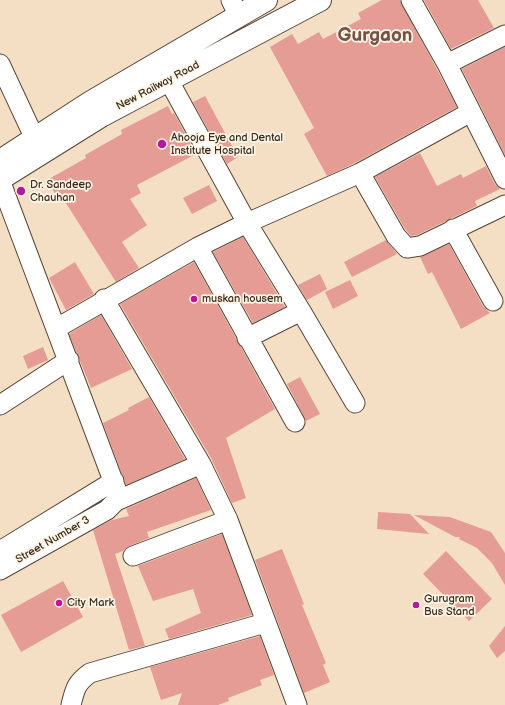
<!DOCTYPE html>
<html>
<head>
<meta charset="utf-8">
<style>
  body { margin:0 }
  canvas { display:block; background:#f5dfc4 }
</style>
</head>
<body>
<canvas width="505" height="705"></canvas>
<script>
const ctx = document.querySelector('canvas').getContext('2d');
ctx.lineJoin = 'round';
function fill(path, color) { ctx.fillStyle = color; ctx.fill(path, 'evenodd'); }
function strokePath(path, color, width, dash) { ctx.strokeStyle = color; ctx.lineWidth = width; ctx.lineCap = dash ? 'butt' : 'round'; ctx.setLineDash(dash || []); ctx.stroke(path); }
function drawText(font, color, halo, rows, align = 'center') {
  ctx.font = font + ' "Balsamiq Sans",sans-serif'; ctx.lineWidth = 3.5; ctx.setLineDash([]); ctx.textBaseline = 'middle'; ctx.strokeStyle = halo; ctx.fillStyle = color; for (const [text, x, y, turn = 0] of rows) {
    ctx.save(); ctx.translate(x, y); ctx.rotate((+turn || 0) * Math.PI / 180); ctx.textAlign = isNaN(turn) ? turn : align; if (halo) ctx.strokeText(text, 0, 0); ctx.fillText(text, 0, 0); ctx.restore();
  }
}
const building = new Path2D(`
  M382,0H400L457,107L355,163L327,176L304,134L314,128L270,47L292,34L298,44L319,32L323,39L361,19L358,13Z
  M424,0H478L494,28L451,49Z
  M505,47V155L462,69Z
  M205,96L238,157L227,164L193,102Z
  M168,106L172,114L174,113L196,154L137,185L141,193L130,199L147,225L122,242L139,268L116,282L64,200L60,202L47,180L86,158L85,155L122,134L121,130Z
  M420,153L437,186L461,174L463,178L486,166L495,184L500,189L475,201L477,206L417,235L411,236L405,229L375,177Z
  M209,185L217,201L192,214L183,198Z
  M243,237L285,307L253,323L213,252Z
  M386,240L397,254L352,277L344,262Z
  M449,244L483,306L490,313L461,329L432,272L428,274L420,257Z
  M75,262L94,294L66,310L49,278Z
  M194,262L275,409L226,438L246,498L232,503L211,458L120,304Z
  M320,274L327,289L307,300L298,285Z
  M350,280L358,296L333,309L325,292Z
  M101,315L132,369L91,388L69,334Z
  M43,347L48,360L28,369L23,356Z
  M300,377L320,414L306,421L287,384Z
  M149,397L185,459L126,485L103,423L129,410L128,408Z
  M196,478L211,510L147,532L149,538L129,546L123,551L115,554L145,646L129,650L93,530L112,520L129,516L126,509Z
  M378,512L410,514L429,534L377,529Z
  M414,515L450,517L491,532L505,553V585L492,563L477,548L459,539L460,537H455Z
  M222,534L252,615L169,639L165,629L201,613L193,589L153,601L138,566Z
  M282,549L304,604L302,605L326,663L323,665L330,682L304,693L255,560Z
  M446,551L492,599L469,621L423,574Z
  M63,581L83,617L21,652L1,615Z
  M505,626V651L497,658L489,646Z
  M260,636L274,675L260,680L262,685L228,698L229,701L218,705H178L182,693L161,700L150,667Z`);
const street = new Path2D(`
  M231,0L239,17
  M411,0L447,64L505,179
  M0,64L35,139
  M447,64L505,35
  M169,81L247,223L301,311L355,403
  M360,173L396,236L407,248L420,246L505,205
  M0,180L118,494L116,501L107,510L0,570
  M453,229L493,301
  M198,247L295,422
  M104,299L201,464L228,520L297,705
  M57,328L198,247L247,223L360,173L471,112
  M247,338L301,311
  M0,405L69,360
  M116,501L201,464
  M0,551L114,481
  M133,556L228,520
  M71,705C75,689 76,683 90,673L265,623`);
const secondary = new Path2D(`
  M0,161L91,102L266,0
  M0,179L101,116L320,0`);
const markers = [
  [162,144,5,"#b5179e"],
  [21,191,5,"#b5179e"],
  [194,299,4,"#b5179e"],
  [59,603,4,"#b5179e"],
  [416,605,4,"#b5179e"]
];
const streetNames = [
  ["New Railway Road",158,86,-28],
  ["Street Number 3",53,540,-30]
];
const poiNames = [
  ["Ahooja Eye and Dental",171,138],
  ["Institute Hospital",171,151],
  ["Dr. Sandeep",30,185],
  ["Chauhan",30,198],
  ["muskan housem",202,299],
  ["Gurugram",424,599],
  ["Bus Stand",424,612],
  ["City Mark",67,603]
];
const townNames = [
  ["Gurgaon",375,36]
];
fill(building, '#e49c94');
strokePath(street, '#574537', 21);
strokePath(secondary, '#574537', 24);
strokePath(street, '#fff', 19);
strokePath(secondary, '#fff', 22);
for (const [x, y, r, color] of markers) { const dot = new Path2D(); dot.arc(x, y, r, 0, 2 * Math.PI); ctx.fillStyle = color; ctx.fill(dot); strokePath(dot, '#fcf5e5', 1.5); }
drawText('11px', '#3b2a1e', '#fcf5e5', streetNames);
drawText('11px', '#3b2a1e', '#fcf5e5', poiNames, 'left');
drawText('bold 19px', '#765247', '#fcf5e5', townNames);
</script>
</body>
</html>
